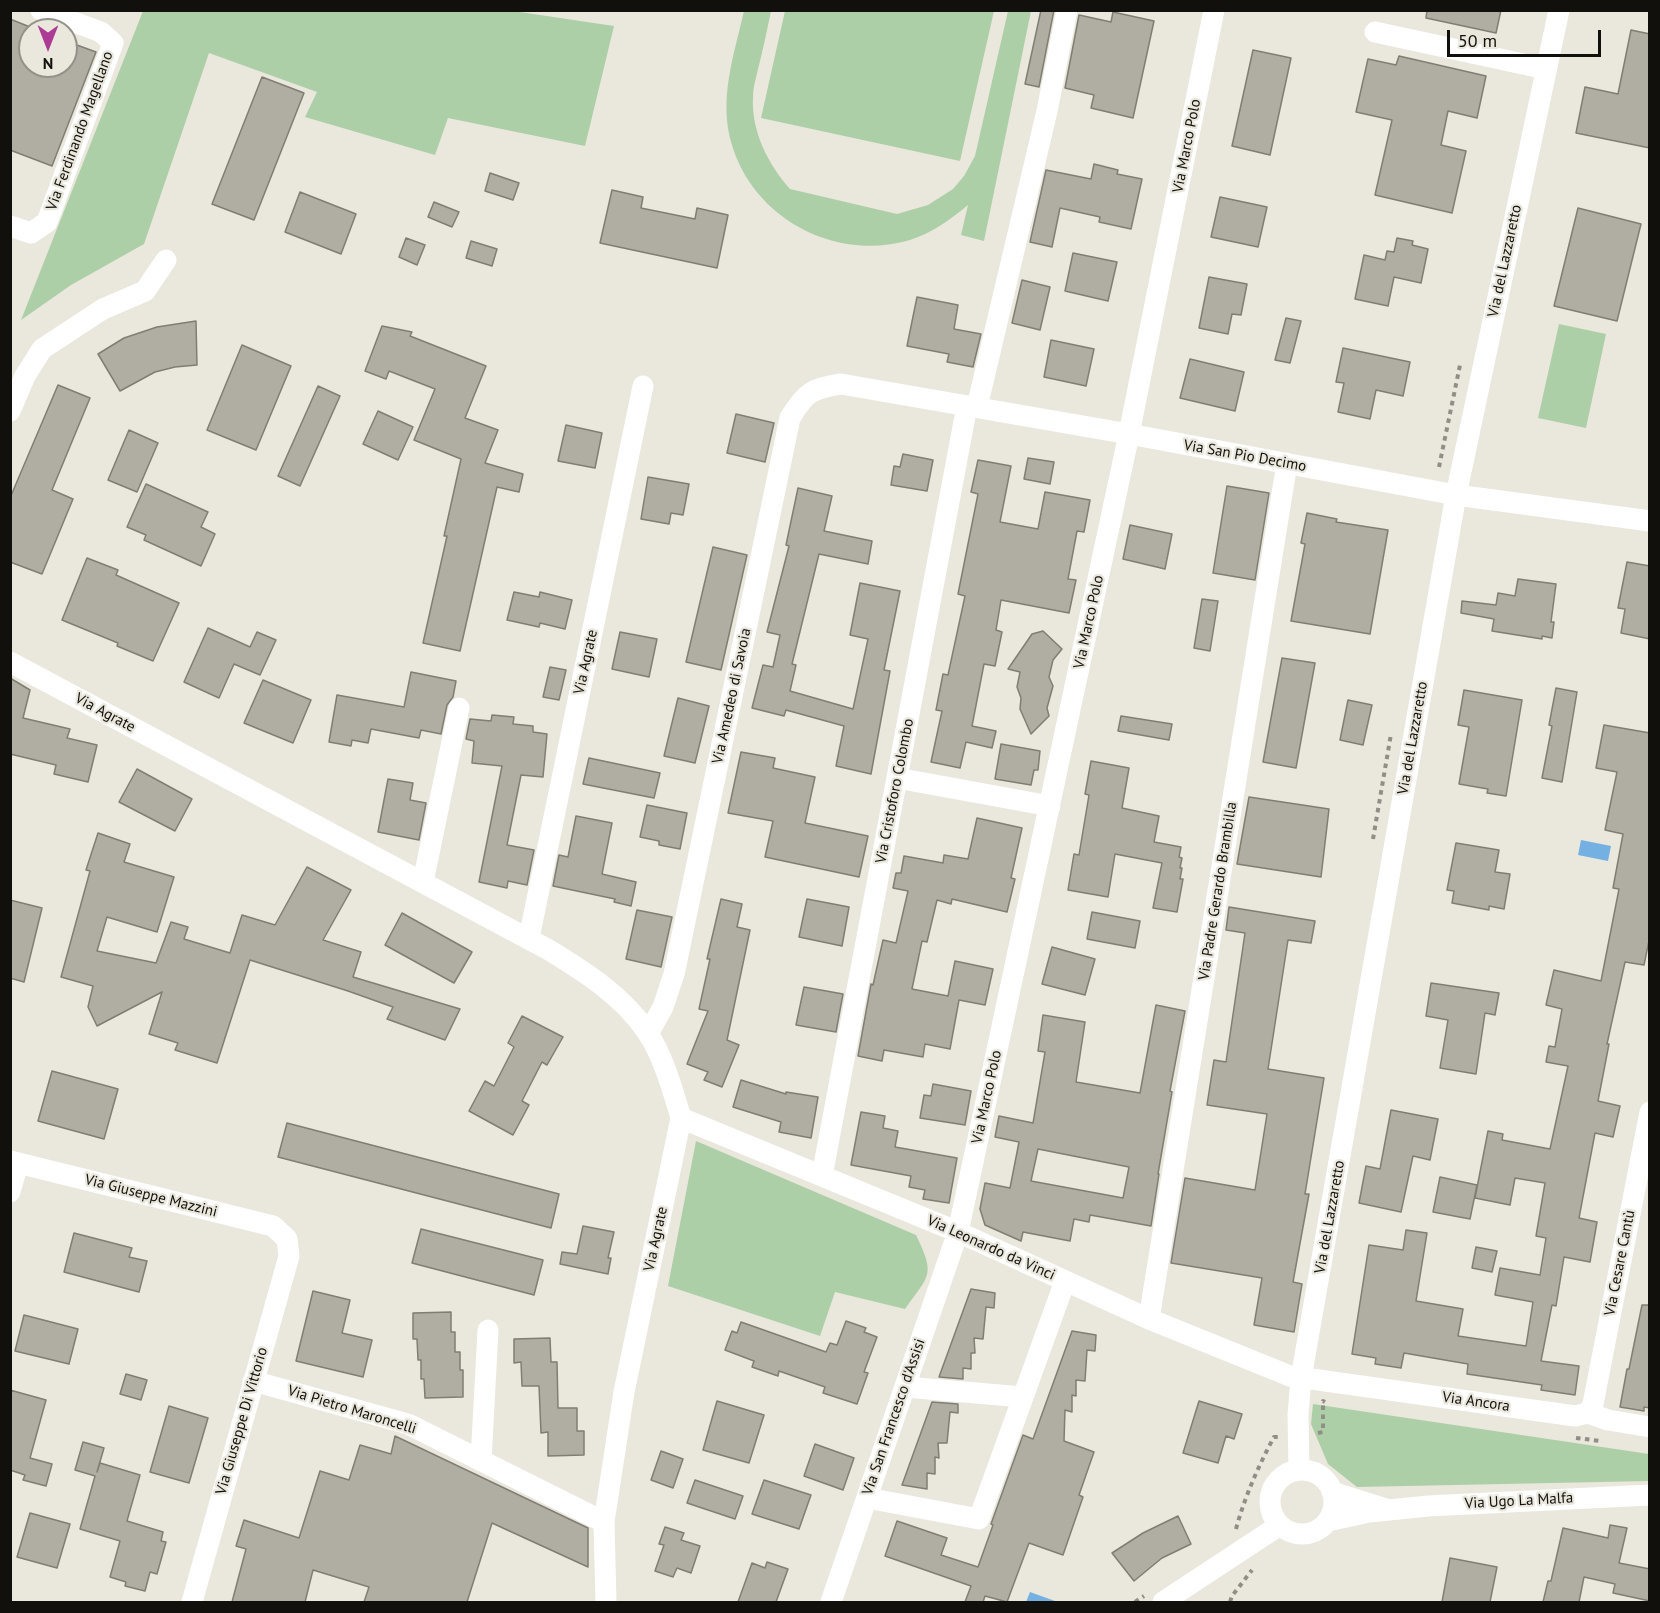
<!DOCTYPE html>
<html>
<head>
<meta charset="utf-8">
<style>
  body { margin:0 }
  #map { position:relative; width:1660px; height:1613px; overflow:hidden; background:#eae7dc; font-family:"PT Sans",sans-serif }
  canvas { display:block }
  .frame { position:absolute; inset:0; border:12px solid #11100d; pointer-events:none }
  .north { position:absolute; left:18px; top:18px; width:60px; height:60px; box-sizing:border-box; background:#eae7dc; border:2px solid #939189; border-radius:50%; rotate:180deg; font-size:16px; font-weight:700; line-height:24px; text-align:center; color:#11100d }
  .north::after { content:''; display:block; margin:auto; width:21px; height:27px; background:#ad3a94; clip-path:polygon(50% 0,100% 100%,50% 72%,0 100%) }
  .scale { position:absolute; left:1447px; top:30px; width:154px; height:27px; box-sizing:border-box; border:3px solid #11100d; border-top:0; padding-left:8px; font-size:18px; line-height:21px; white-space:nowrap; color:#11100d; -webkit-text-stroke:4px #eae7dc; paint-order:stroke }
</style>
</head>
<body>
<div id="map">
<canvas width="1660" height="1613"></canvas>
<div class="frame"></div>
<div class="north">N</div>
<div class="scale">50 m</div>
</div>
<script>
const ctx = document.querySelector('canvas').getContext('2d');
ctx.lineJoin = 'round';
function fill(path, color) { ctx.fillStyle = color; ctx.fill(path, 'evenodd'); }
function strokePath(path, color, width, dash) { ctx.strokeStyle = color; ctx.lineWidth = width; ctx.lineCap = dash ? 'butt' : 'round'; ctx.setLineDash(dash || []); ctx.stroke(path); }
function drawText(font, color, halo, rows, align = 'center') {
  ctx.font = font + ' "PT Sans",sans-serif'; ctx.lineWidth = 4.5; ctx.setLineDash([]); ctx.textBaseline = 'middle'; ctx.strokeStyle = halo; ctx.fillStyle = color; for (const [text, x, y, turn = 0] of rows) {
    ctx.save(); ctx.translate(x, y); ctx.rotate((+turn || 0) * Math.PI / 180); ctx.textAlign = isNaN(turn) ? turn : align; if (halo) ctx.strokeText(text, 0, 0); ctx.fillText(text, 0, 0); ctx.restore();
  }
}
const green = new Path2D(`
  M513,11L614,26L585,146L448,118L435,155L305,117L317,92L209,53L144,244L71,285L21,320L143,11Z
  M744,11H771C767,30 763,50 758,69C756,78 753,88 753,97C751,131 768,164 790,189L897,214L928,205L953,189L964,176L975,156L1008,11H1031L984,241L961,235L968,205C950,220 932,233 910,240C836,262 754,219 732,145C718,100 734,55 744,11Z
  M785,11H994L960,161L761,118Z
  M1559,324L1606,334L1586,428L1538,418Z
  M696,1141L916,1235C936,1276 929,1275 905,1309L835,1292L820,1336L668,1286Z
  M1313,1404L1649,1454V1481L1357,1487L1328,1464L1311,1424Z`);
const water = new Path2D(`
  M1581,840L1611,846L1608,861L1578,855Z
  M1030,1592L1055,1601L1054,1602H1026Z`);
const building = new Path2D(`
  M1041,10H1054L1039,87L1025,84Z
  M1427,10H1501L1496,33L1426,18Z
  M1113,12L1154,21L1133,118L1091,108L1094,95L1065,88L1079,15L1111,22Z
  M10,19L30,27V66H66V41L96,52L52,166L10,150Z
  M1631,30L1650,34V148L1576,133L1585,87L1618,94Z
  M1253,50L1291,58L1270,155L1232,146Z
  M1399,56L1486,76L1477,118L1448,111L1441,145L1466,151L1452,213L1375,195L1392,120L1356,112L1368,59L1396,65Z
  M262,77L304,93L254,220L212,204Z
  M1094,164L1118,170L1117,174L1142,179L1131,229L1099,222L1100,217L1060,208L1052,247L1030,242L1046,170L1091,179Z
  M490,173L519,183L513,200L485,191Z
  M612,190L643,197L641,208L695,219L697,208L728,215L717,268L600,243Z
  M300,192L356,214L341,254L285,232Z
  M1220,197L1267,207L1258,247L1211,237Z
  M434,202L459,212L452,227L428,217Z
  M1578,208L1641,224L1617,321L1554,306Z
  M406,238L425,245L417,265L399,257Z
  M1397,238L1413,241L1412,245L1428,249L1421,283L1394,277L1388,306L1355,299L1364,255L1385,260L1387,251L1394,252Z
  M471,241L497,249L492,266L466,258Z
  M1073,253L1117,262L1108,301L1065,291Z
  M1209,277L1247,284L1241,315L1232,314L1228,334L1199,328Z
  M1022,280L1050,287L1040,330L1012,323Z
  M917,297L958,305L954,329L981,334L973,367L947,362L949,354L907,346Z
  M1286,318L1301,321L1290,363L1275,360Z
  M196,321L197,365L175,367L155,372L120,391L98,354L124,338L157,327Z
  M382,326L412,332L410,336L486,366L465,418L498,430L485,463L523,474L519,492L497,487L460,651L423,643L447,536H444L461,459L414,440L435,389L389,371L386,379L365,371Z
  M1051,340L1094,349L1086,386L1044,377Z
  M242,345L291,366L256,450L207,430Z
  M1343,348L1410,362L1403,396L1376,390L1370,419L1338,412L1344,383L1336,382Z
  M1190,359L1244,372L1235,411L1180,398Z
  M58,385L90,398L52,490L73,499L42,574L10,562V498Z
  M318,386L340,396L300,486L278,476Z
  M378,411L413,427L398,460L363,444Z
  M736,414L774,423L765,462L727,453Z
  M566,425L602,433L595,468L558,461Z
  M129,430L158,443L137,492L108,480Z
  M903,454L933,460L927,491L891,485L894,466L900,467Z
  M1028,458L1054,462L1050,484L1024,479Z
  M978,460L1011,466L1000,522L1038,529L1045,492L1090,500L1084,532L1077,531L1068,579L1076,580L1069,613L1001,600L996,630L1002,632L995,666L984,664L972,726L996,731L992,748L966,742L960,768L931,762L942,711L936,710L943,674L948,675L965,596L958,594L978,494L971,492Z
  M648,477L689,484L683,515L671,513L669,524L641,519Z
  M146,484L208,512L201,527L215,534L201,566L144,540L146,535L127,527Z
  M1227,486L1269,493L1255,580L1213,573Z
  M798,488L832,496L824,531L872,541L868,564L819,554L792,664L796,665L790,691L853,709L868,639L850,635L860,583L900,591L884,670L890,671L871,774L836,766L844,726L786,710L784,716L752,708L763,665L773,667L780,635L767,632L789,546L786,545Z
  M1307,513L1337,519L1336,522L1388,530L1370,634L1291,621L1305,544L1301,543Z
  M1130,525L1172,534L1165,569L1123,559Z
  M713,547L747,555L721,670L686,662Z
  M87,558L118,570L116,575L179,603L153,661L117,646L118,643L62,620Z
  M1627,562L1650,566V639L1621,633L1625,609L1618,608Z
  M1518,579L1556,584L1551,622H1554L1552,638L1542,636V639L1492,631L1494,619L1461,613L1462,601L1496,605L1498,593L1515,596Z
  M514,592L539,597L540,592L572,600L565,629L540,623L539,627L507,620Z
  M1202,599L1218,601L1210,651L1194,648Z
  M208,628L250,647L257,632L276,640L260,675L234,664L219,698L184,682Z
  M1043,631L1062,649L1053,660L1049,677L1053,686L1047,708L1049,716L1031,734L1020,709L1021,698L1017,687L1020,672L1008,669L1032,634Z
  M620,632L657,639L649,677L612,669Z
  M1282,658L1315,663L1296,768L1263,762Z
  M550,667L566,670L559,700L543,697Z
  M411,672L456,681L453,697L447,705L441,734L421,730L419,738L371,729L368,743L352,740L351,746L329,742L337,695L404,707Z
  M10,678L30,690L23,718L70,729L67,738L97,745L88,782L54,774L56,765L10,754Z
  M263,680L311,700L293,743L244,723Z
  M1556,688L1577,692L1562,782L1542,778L1552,726L1549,725Z
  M1464,690L1522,700L1506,796L1487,793L1488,789L1459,784L1469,727L1458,725Z
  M678,698L709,706L695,763L664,756Z
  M1348,700L1372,705L1363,745L1340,740Z
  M492,715L514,717L513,724L533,726V732L547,734L543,777L521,775L507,845L534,850L527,885L508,881L507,888L479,882L502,766L472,763L474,741L466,739L470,719L491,721Z
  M1121,716L1172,724L1169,740L1118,731Z
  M1604,725L1650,733V936L1644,965L1625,962L1607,1044H1609L1598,1101L1620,1106L1613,1137L1595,1133L1579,1218L1597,1222L1590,1262L1564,1257L1556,1306L1552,1305L1541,1361L1579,1366L1575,1395L1541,1390L1542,1385L1467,1374L1468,1364L1404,1353L1401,1368L1375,1364L1376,1358L1352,1354L1369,1245L1403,1250L1406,1230L1427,1233L1416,1301L1463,1309L1458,1336L1526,1346L1533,1302L1495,1295L1500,1268L1540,1275L1546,1238L1536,1236L1545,1183L1515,1178L1510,1205L1475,1198L1488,1131L1503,1134L1502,1140L1550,1149L1568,1066L1546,1062L1549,1046L1555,1047L1562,1009L1546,1005L1554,970L1601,981L1619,889L1613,888L1623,834L1605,830L1617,772L1596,768Z
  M1001,744L1040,751L1038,770H1034L1031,785L995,779Z
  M741,752L775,758L773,768L815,777L805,823L868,836L859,877L765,857L773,821L728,813Z
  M589,758L660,773L654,798L583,784Z
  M1091,761L1129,768L1122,808L1159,816L1154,842L1181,847L1179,857L1182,858L1180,868H1182L1180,879H1183L1177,912L1153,908L1162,863L1115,854L1108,897L1068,890L1074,854L1079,855L1089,795L1085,794Z
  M137,769L192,799L175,831L119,802Z
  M388,779L413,783L410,800L426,803L419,840L378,832Z
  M1249,797L1329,809L1321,877L1237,864Z
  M647,805L687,813L680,849L659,845V841L640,837Z
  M576,816L612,823L602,874L636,882L631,906L614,902L615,899L553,886L559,855L568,857Z
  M977,818L1022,828L1011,878L1015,879L1007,912L952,899L951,904L937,900L927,942L922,941L912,989L948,996L955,961L993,969L985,1005L959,1000L950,1049L925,1044L923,1057L884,1050L882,1061L858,1056L871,984L873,985L883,940L896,943L908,891L893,888L896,873H901L904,856L943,863L944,855L968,859Z
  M98,833L130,844L124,862L174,877L157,932L107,917L97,951L156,963L171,922L188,927L184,939L230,953L242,915L275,925L307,867L351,890L323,940L361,952L353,977L460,1009L445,1040L387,1019L393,1007L348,991L250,960L217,1063L175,1050L178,1043L149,1034L162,992L97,1026L88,1007L93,986L61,977L90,871L86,870Z
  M1456,843L1499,850L1495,872L1510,874L1504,909L1489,906V910L1452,903L1454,891L1447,890Z
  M721,899L742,904L737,927L750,930L727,1040L739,1045L722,1087L704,1080L708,1072L687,1064L708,1011L699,1009L710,959H707Z
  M807,899L849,907L842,946L799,937Z
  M10,900L42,908L24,982L10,978Z
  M1229,907L1315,921L1311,943L1288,940L1268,1069L1324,1078L1305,1194H1309L1293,1282L1302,1284L1294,1332L1254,1325L1262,1278L1171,1263L1185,1178L1255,1190L1267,1114L1207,1105L1214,1060L1226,1062L1245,933L1226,930Z
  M637,910L672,917L661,967L626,959Z
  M1092,912L1140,921L1135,948L1087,939Z
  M402,913L472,952L454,983L385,945Z
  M1052,947L1095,959L1085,995L1042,984Z
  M1431,983L1499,993L1495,1015L1485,1013L1476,1074L1440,1068L1448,1020L1426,1016Z
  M804,987L843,994L836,1032L796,1025Z
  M1156,1005L1185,1011L1170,1091L1172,1092L1158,1174H1159L1151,1226L1090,1215L1089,1222L1074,1219L1070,1241L1023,1232L1021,1241L985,1225L980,1209L985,1183L1010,1188L1019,1142L995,1137L999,1116L1033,1123L1045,1052L1038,1051L1043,1015L1085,1022L1076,1082L1140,1093ZM1038,1149L1129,1167L1123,1198L1031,1181Z
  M522,1016L563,1037L547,1065L542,1062L522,1101L529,1105L513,1135L469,1111L485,1081L494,1086L514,1047L508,1043Z
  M52,1071L118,1089L104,1139L38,1121Z
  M741,1080L786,1094V1092L818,1097L811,1138L779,1132L781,1122L733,1107Z
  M933,1084L971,1091L965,1125L920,1118L924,1095L931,1096Z
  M1391,1110L1438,1119L1430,1160L1413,1156L1401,1212L1359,1203L1366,1166L1380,1169Z
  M861,1112L885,1116L883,1128L898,1131L895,1147L957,1158L949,1203L923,1199L925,1190L909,1187L911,1176L851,1165Z
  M287,1123L559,1194L551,1228L278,1157Z
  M1440,1177L1477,1185L1470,1219L1433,1212Z
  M583,1226L614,1232L608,1258H611L608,1274L560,1264L562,1252L577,1254Z
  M421,1229L543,1260L534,1295L412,1263Z
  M74,1233L132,1248L129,1257L147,1261L139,1292L64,1272Z
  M1476,1247L1497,1251L1492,1272L1472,1268Z
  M971,1289L995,1293L994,1308L986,1307L983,1339L974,1338L975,1353H971V1369L963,1368V1379L939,1377Z
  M313,1291L350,1300L342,1333L372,1340L363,1377L296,1361Z
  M1642,1305H1650V1408L1644,1407V1411L1620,1407L1627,1369H1629Z
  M451,1312V1332H455V1352H460V1370H463V1397L425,1398L424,1379H421V1360H418L417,1339H413V1313Z
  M24,1315L78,1329L69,1364L15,1351Z
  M846,1321L866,1328L864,1332L877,1337L864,1372L868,1373L857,1404L823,1393L825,1387L779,1371L778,1376L752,1367L754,1361L725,1350L732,1331L737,1333L741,1322L826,1352L830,1343L837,1345Z
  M1072,1331L1096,1335L1095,1351L1087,1350L1085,1381L1076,1380V1396L1072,1395V1412L1065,1410L1064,1441L1094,1452L1079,1495L1083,1497L1063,1555L1029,1543L1007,1602L985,1596L983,1602H965L971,1586L885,1556L897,1521L947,1538L941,1555L978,1567L993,1525L991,1524L1023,1435L1033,1439Z
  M550,1338L551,1362H557L558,1408H577V1431H584V1455L548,1456V1432L541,1433L539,1386H522L521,1362L514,1363V1339Z
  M126,1374L147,1380L141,1400L120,1394Z
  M10,1390L46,1400L30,1458L52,1464L46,1486L23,1480L25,1475L10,1470Z
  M717,1401L764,1415L749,1463L703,1450Z
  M1199,1401L1242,1414L1234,1439L1226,1436L1218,1463L1183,1453Z
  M932,1402L958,1404V1413L950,1412L947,1443H938L939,1458L935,1457V1474L927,1473V1489L902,1485Z
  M169,1406L208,1418L189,1483L150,1472Z
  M395,1436L588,1528V1567L492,1523L467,1602H364L369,1587L313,1570L305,1602H232L246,1549L236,1546L244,1520L299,1538L320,1471L349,1480L360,1445L391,1454Z
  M83,1442L104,1448L97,1472L100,1463L140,1475L127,1521L163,1532L161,1541L166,1542L157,1574L150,1572L145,1591L125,1586L126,1582L110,1577L120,1541L80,1529L95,1476L75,1470Z
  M815,1444L854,1458L843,1490L804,1476Z
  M661,1451L683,1459L673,1488L651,1480Z
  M695,1480L743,1496L735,1519L687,1503Z
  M764,1480L811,1495L799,1529L752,1514Z
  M30,1513L70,1524L57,1568L17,1557Z
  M1178,1516L1191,1544L1162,1558L1134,1581L1112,1553L1143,1533Z
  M1610,1525L1627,1528L1619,1563L1650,1569V1601L1613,1593L1615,1584L1584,1577L1579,1602H1543L1548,1581H1551L1563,1528L1608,1538Z
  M665,1527L684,1533L681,1540L700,1546L691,1573L677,1568L673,1577L655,1571L664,1545L659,1544Z
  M1450,1558L1497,1567L1490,1602H1442Z
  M767,1562L788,1569L776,1602H738L752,1563L765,1568Z`);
const path = new Path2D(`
  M1439,467L1460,365
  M1373,839L1391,734
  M1318,1433L1323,1432V1401L1325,1402
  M1576,1438L1601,1441
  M1236,1529C1245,1496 1258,1467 1274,1437H1281
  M1135,1602L1144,1596
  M1230,1602L1232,1596L1252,1570`);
const minor = new Path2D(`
  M1375,32L1546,69
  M10,226L31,233L47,222L113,43L101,32L41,10
  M977,407L1047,111L1067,10
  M10,411L25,376L42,349L103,309L145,291L166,260
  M10,662L549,950C585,972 623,996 647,1032C663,1055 673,1091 681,1118L624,1392L604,1522L606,1602
  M897,778L1050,806
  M423,882L459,708
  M529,938L643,386
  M648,1034L663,1007L674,974L790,418C805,393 812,388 841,384L1129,434L1456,495L1650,521
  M681,1118L958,1232L1149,1319L1290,1376L1575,1416L1588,1413L1608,1420L1650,1427
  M10,1161L273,1226L287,1239L289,1256L192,1602
  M822,1176L967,406
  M10,1192L18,1163
  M1149,1319L1287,463
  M253,1381L408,1424L604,1522
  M905,1387L1023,1397
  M1588,1413L1593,1404L1650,1112
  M481,1461L488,1330
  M1299,1470L1298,1415L1301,1378L1456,495L1559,10
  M1270 1502a32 32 0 1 1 64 0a32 32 0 1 1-64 0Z
  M1332,1492L1386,1509
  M867,1498L979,1519L1065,1281
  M1328,1521L1369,1512L1428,1506L1650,1495
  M831,1602L958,1232L1129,434L1214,10
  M1163,1602L1280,1525`);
const streetNames = [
  ["Via Ferdinando Magellano",80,131,-70],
  ["Via Marco Polo",1187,146,-79],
  ["Via del Lazzaretto",1505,261,-78],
  ["Via San Pio Decimo",1245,456,10],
  ["Via Marco Polo",1089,622,-78],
  ["Via Agrate",586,662,-78],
  ["Via Amedeo di Savoia",732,696,-78],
  ["Via Agrate",105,713,28],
  ["Via del Lazzaretto",1413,738,-80],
  ["Via Cristoforo Colombo",895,791,-79],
  ["Via Padre Gerardo Brambilla",1218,891,-81],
  ["Via Marco Polo",987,1097,-78],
  ["Via Giuseppe Mazzini",151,1196,14],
  ["Via del Lazzaretto",1330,1217,-80],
  ["Via Agrate",656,1239,-78],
  ["Via Leonardo da Vinci",991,1248,24],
  ["Via Cesare Cantù",1620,1263,-79],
  ["Via Ancora",1476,1402,8],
  ["Via Pietro Maroncelli",352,1410,17],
  ["Via San Francesco d'Assisi",894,1417,-71],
  ["Via Giuseppe Di Vittorio",242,1421,-74],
  ["Via Ugo La Malfa",1519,1501,-3]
];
fill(green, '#adcfa7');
fill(water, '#74b1e2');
fill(building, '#b0aea3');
strokePath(building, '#807e74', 1.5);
strokePath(path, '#908e86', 4, [4.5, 4.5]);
strokePath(minor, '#fff', 21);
drawText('15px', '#11100d', '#eae7dc', streetNames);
</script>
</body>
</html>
